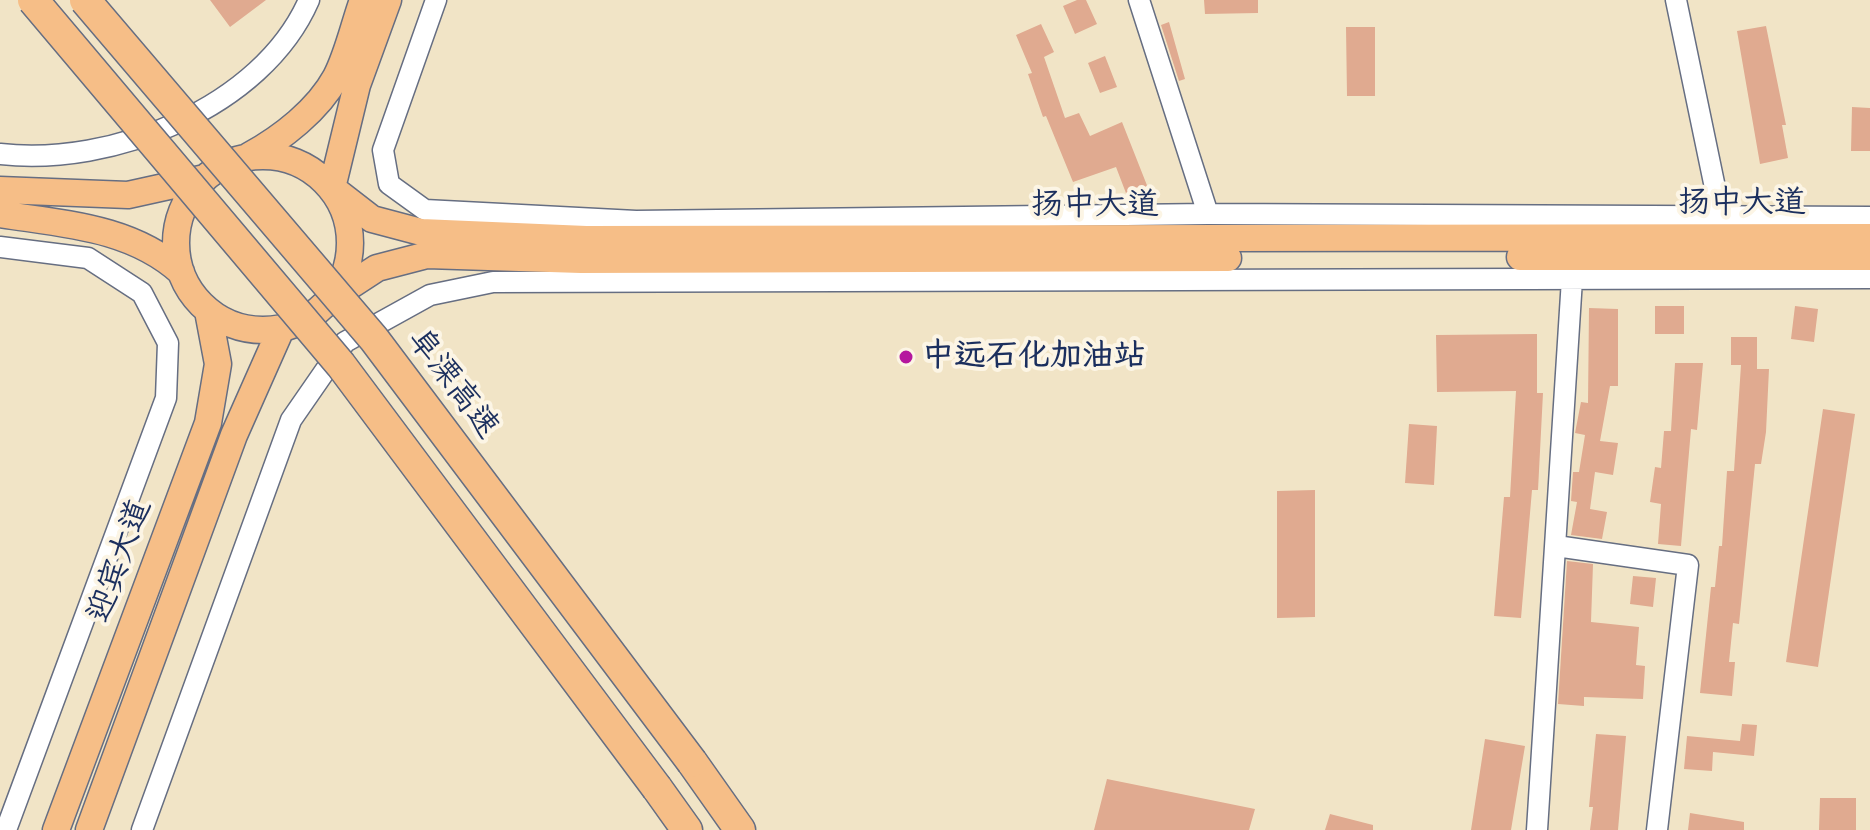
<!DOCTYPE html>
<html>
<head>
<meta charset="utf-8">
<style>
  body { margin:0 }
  canvas { display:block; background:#f1e4c6 }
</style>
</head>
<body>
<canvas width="1870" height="830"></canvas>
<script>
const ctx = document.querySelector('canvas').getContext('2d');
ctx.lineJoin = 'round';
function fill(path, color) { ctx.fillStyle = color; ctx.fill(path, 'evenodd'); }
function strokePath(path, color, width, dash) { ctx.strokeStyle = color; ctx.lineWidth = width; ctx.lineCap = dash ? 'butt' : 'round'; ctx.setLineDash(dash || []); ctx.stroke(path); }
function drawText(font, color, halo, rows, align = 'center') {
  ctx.font = font + ' Caveat,"LXGW WenKai TC",sans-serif'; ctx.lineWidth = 8; ctx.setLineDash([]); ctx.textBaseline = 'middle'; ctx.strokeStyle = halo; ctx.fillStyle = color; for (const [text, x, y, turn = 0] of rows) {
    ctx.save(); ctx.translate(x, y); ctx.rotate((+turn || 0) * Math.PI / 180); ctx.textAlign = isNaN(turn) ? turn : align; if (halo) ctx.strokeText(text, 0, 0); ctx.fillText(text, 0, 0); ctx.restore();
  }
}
const building = new Path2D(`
  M210,0H266L230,27Z
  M1077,0H1086L1097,24L1075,34L1063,6Z
  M1204,0H1258V13L1205,14Z
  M1169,22L1185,79L1179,81L1161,25Z
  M1041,24L1054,52L1044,57L1065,118L1079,113L1090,136L1122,122L1150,193L1129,201L1116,167L1073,182L1046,116L1043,117L1028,74L1032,73L1016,35Z
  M1766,26L1786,125H1782L1788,158L1760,164L1737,31Z
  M1346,27H1375V96H1347Z
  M1105,56L1117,87L1100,93L1088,63Z
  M1852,107L1870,108V151H1851Z
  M1655,306H1684V334H1655Z
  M1795,306L1818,309L1814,342L1791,339Z
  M1589,308L1618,309V386H1610L1600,441L1618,443L1613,475L1595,472L1590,509L1607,512L1602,539L1571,535L1577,502L1571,501L1573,472H1579L1585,435L1575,433L1581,402L1588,403Z
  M1537,334V393H1543L1538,490H1532L1521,618L1494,616L1504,497H1510L1516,391L1437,392L1436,335Z
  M1731,337H1757V369H1769L1766,432L1761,464H1755L1739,624L1733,623L1729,662H1735L1732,696L1700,693L1711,587H1715L1719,546H1722L1727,471H1734L1741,365H1731Z
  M1675,363H1703L1697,430L1691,429L1681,546L1658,544L1661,504L1650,502L1655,467L1661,468L1664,431H1671Z
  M1823,409L1855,414L1818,667L1786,662Z
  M1409,424L1437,426L1434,485L1405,483Z
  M1315,490V617L1277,618V491Z
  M1567,561L1593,564L1591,622L1639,627L1636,665L1645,666L1643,699L1584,697V706L1558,704Z
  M1633,576L1656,578L1653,607L1630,604Z
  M1742,724L1757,725L1754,756L1713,752L1712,771L1684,769L1687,736L1740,741Z
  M1596,734L1626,736L1618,830H1590L1593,807H1589Z
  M1485,739L1525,746L1511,830H1471Z
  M1107,779L1255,809L1249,830H1094Z
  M1820,798H1856V830H1819Z
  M1690,813L1744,822V830H1688Z
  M1330,814L1373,825V830H1325Z`);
const minor = new Path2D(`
  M436,0L383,150L389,184L425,210L636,221L1208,214L1870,217
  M1139,0L1208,214
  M1676,0L1724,231
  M0,154C111,167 262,108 309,0
  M0,247L88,258L142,293L168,343L166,398L6,830
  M1556,546L1688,565L1657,830
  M142,830L291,420L345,342L430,295L493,282L1870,278
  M1537,830L1572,279L1585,278`);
const major = new Path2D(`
  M388,0L357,85L332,188L372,219L421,232L586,239L1870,237
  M176 243a87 87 0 1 1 174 0a87 87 0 1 1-174 0Z
  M249,156C282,138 318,110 336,77C348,54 354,25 363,0
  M0,190L128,195L205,178
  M0,214C64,224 131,227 181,272
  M1520,257H1870
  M331,298L377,268L427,255L581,260L1228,258
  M56,830L208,423L218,364L208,311
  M89,830L234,435L281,329`);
const highway = new Path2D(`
  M692,762L740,830
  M657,788L687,830`);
const highwayBridge = new Path2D(`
  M33,0L341,365L657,788
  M85,0L374,339L692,762`);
const markers = [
  [906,357,8,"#b5179e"]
];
const streetNames = [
  ["扬中大道",1742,204],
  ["扬中大道",1095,206],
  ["阜溧高速",453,384,53],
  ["迎宾大道",120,561,-70]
];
const poiNames = [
  ["中远石化加油站",922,357]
];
fill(building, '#e0aa90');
strokePath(minor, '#666e82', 23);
strokePath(major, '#666e82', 29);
strokePath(highway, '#666e82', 33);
strokePath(minor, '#fff', 20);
strokePath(major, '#f6be87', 26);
strokePath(highway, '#f6be87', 30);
strokePath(highwayBridge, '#666e82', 33, []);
strokePath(highwayBridge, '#f6be87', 30);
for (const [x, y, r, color] of markers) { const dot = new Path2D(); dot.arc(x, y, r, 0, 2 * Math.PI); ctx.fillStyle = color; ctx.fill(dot); strokePath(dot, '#fcf5e5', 3); }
drawText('32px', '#1b2f5e', '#fcf5e5', streetNames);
drawText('bold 32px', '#1b2f5e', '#fcf5e5', poiNames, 'left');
</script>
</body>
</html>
